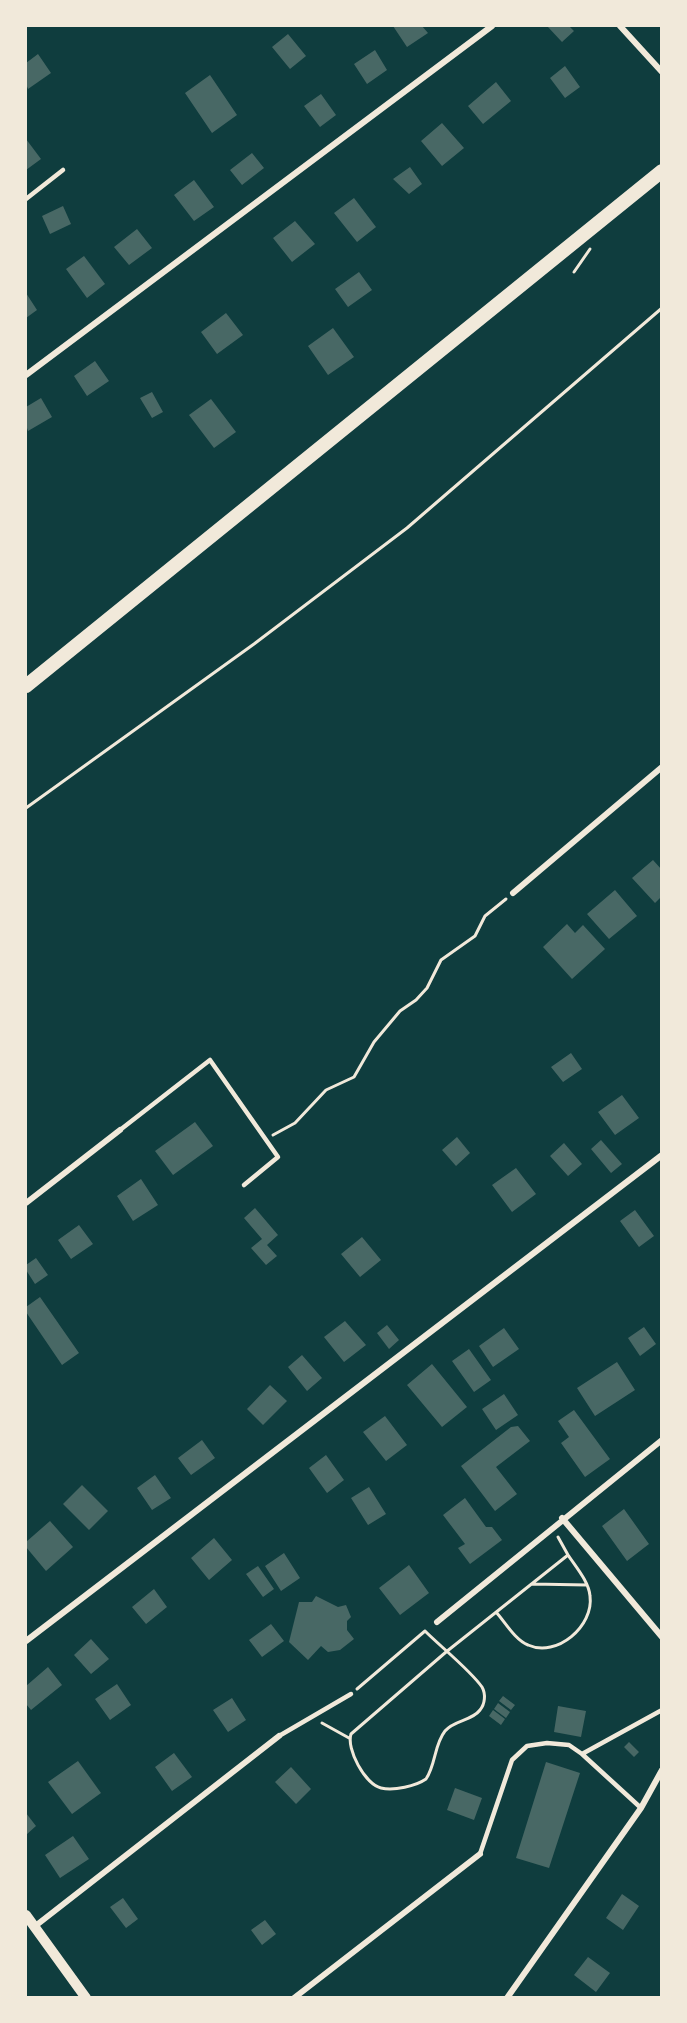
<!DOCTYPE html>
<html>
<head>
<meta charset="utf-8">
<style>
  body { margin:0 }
  #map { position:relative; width:687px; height:2023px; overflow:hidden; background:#0f3d3e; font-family:Overpass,sans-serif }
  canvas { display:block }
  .frame { position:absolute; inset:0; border:27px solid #f1e9da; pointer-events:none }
</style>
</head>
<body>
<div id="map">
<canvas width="687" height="2023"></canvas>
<div class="frame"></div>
</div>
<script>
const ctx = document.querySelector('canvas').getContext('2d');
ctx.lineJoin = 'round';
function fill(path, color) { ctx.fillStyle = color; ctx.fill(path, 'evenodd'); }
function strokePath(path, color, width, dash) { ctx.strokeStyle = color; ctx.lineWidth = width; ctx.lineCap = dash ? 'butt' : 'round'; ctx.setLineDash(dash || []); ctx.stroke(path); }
const building = new Path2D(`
  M393,26H422L428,33L407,47Z
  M547,26H569L574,31L562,42Z
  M288,34L306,56L290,69L272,47Z
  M375,50L387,70L367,84L354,64Z
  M38,54L51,73L28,89L26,84V63Z
  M565,66L580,87L565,98L550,78Z
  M210,75L237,115L212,133L185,93Z
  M496,82L511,101L483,124L468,106Z
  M321,94L336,115L320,127L304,106Z
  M442,123L464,148L442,166L421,141Z
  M26,139L41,159L26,170Z
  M252,153L264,168L242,185L230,170Z
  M410,167L422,184L409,194L393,179Z
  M194,180L214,207L194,221L174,195Z
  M354,198L376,227L357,242L334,213Z
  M63,206L71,224L50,234L42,216Z
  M295,221L315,244L292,262L273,238Z
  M137,229L152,248L129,265L114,247Z
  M84,256L105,284L87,298L66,269Z
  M359,272L372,290L348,307L335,289Z
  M26,293L37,310L26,318Z
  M226,313L243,335L217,354L201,332Z
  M333,328L354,357L328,375L308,346Z
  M95,361L109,381L87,396L74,376Z
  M152,392L163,412L152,418L140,398Z
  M41,398L52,417L28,431L26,425V407Z
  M211,399L236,432L214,448L189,415Z
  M653,860L662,870V896L655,903L632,878Z
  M615,890L637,916L609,939L587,914Z
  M567,924L575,933L583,925L605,949L572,979L543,947Z
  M571,1053L582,1069L563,1082L551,1067Z
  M622,1095L639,1118L615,1135L598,1112Z
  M195,1122L213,1146L173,1175L155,1151Z
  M457,1137L470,1153L456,1166L442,1150Z
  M601,1140L622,1164L611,1173L591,1149Z
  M564,1143L582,1164L568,1176L550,1156Z
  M516,1168L536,1194L512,1212L492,1185Z
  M141,1179L158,1205L133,1221L117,1196Z
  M255,1208L278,1235L267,1245L277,1256L266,1265L251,1248L262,1239L244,1218Z
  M635,1210L654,1236L639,1247L620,1221Z
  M79,1225L93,1244L71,1259L58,1240Z
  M362,1237L381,1260L360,1277L341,1254Z
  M36,1258L48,1275L35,1284L26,1270V1265Z
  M40,1297L79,1353L62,1365L26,1312V1307Z
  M345,1321L366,1345L344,1362L324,1337Z
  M387,1325L399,1340L389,1349L377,1333Z
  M644,1327L656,1344L640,1356L628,1338Z
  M504,1328L519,1349L493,1367L479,1346Z
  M469,1349L491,1380L474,1392L452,1361Z
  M302,1355L322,1378L307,1391L288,1367Z
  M617,1362L635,1390L595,1416L577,1388Z
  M432,1364L467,1407L442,1427L407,1385Z
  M270,1385L287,1401L263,1425L247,1409Z
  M504,1394L518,1415L496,1430L482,1409Z
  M574,1410L610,1459L585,1477L561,1443L569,1437L558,1421Z
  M385,1416L407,1445L386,1461L363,1432Z
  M518,1426L530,1441L496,1467L517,1494L495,1511L461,1466L511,1427Z
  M202,1440L215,1458L191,1475L178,1458Z
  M326,1455L344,1480L327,1493L309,1468Z
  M155,1475L171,1498L152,1510L137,1488Z
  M82,1485L108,1511L89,1530L63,1504Z
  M369,1487L386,1514L368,1525L351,1498Z
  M465,1498L486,1527H492L502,1540L470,1564L458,1548L465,1544L443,1515Z
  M624,1509L649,1544L627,1561L602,1526Z
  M50,1521L73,1547L46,1571L26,1547V1542Z
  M214,1538L232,1560L209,1580L191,1558Z
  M284,1553L300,1578L281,1591L265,1566Z
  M409,1565L429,1593L400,1615L379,1588Z
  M258,1566L274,1589L263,1597L246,1574Z
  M154,1589L167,1607L146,1624L132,1607Z
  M316,1596L338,1607L346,1605L351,1617L347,1621V1630L354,1639L340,1650L328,1652L321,1646L308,1660L289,1642L299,1602H312Z
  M271,1624L284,1641L262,1657L249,1640Z
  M91,1639L109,1659L91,1674L74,1655Z
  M48,1667L62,1685L31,1710L26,1704V1686Z
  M117,1684L131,1705L110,1720L95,1699Z
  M503,1696L515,1705L511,1710L499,1701Z
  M232,1698L246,1720L228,1732L213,1710Z
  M498,1703L510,1712L506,1718L494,1709Z
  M558,1706L586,1711L581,1737L554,1732Z
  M493,1710L505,1719L501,1725L489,1716Z
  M629,1742L639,1752L634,1757L624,1747Z
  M174,1753L192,1777L172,1791L155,1767Z
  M78,1761L101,1793L72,1814L48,1782Z
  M546,1762L580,1773L549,1868L516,1858Z
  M291,1767L311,1789L296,1804L275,1782Z
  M455,1788L482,1798L474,1820L447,1810Z
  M26,1813L36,1826L26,1835Z
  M73,1836L89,1859L60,1878L45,1855Z
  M622,1894L639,1906L623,1930L606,1918Z
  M123,1898L138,1919L126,1928L110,1907Z
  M265,1920L276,1934L262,1945L251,1930Z
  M588,1957L610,1973L596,1992L574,1975Z`);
const path = new Path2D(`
  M574,272L590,249
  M26,808L254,644L407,528L662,308
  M273,1135L295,1123L326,1090L354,1077L374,1042L400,1011L416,1000L427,988L441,960L475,936L485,916L506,899
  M532,1584L587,1585
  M496,1612C505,1622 515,1640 528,1645C557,1658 594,1626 590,1596C589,1582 576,1567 568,1555
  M425,1631C441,1647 470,1670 482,1687C486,1694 485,1704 480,1710C472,1721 454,1720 445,1731C434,1745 436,1764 426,1779C416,1786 394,1791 381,1788C365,1784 346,1749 351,1734L446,1652L568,1555L558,1537
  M357,1689L425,1631
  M322,1723L349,1738`);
const service = new Path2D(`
  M26,199L63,170
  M120,1130L210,1060L278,1157L244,1185
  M279,1736L351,1694
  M582,1754L641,1808
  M480,1854L512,1760L527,1746L547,1743L569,1745L582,1754L662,1710`);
const minor = new Path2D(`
  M620,26L662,72
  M26,375L492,26
  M513,893L662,767
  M26,1203L120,1130
  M562,1518L662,1637
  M437,1622L662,1440
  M26,1641L662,1155
  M34,1927L279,1736
  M294,1998L480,1854
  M507,1998L641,1808L662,1770`);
const tertiary = new Path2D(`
  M26,1915L86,1998`);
const primary = new Path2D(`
  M26,686L662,171`);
fill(building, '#486865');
strokePath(path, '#f1e9da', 3);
strokePath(service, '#f1e9da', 4.5);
strokePath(minor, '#f1e9da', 6);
strokePath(tertiary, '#f1e9da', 10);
strokePath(primary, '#f1e9da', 14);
</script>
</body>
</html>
